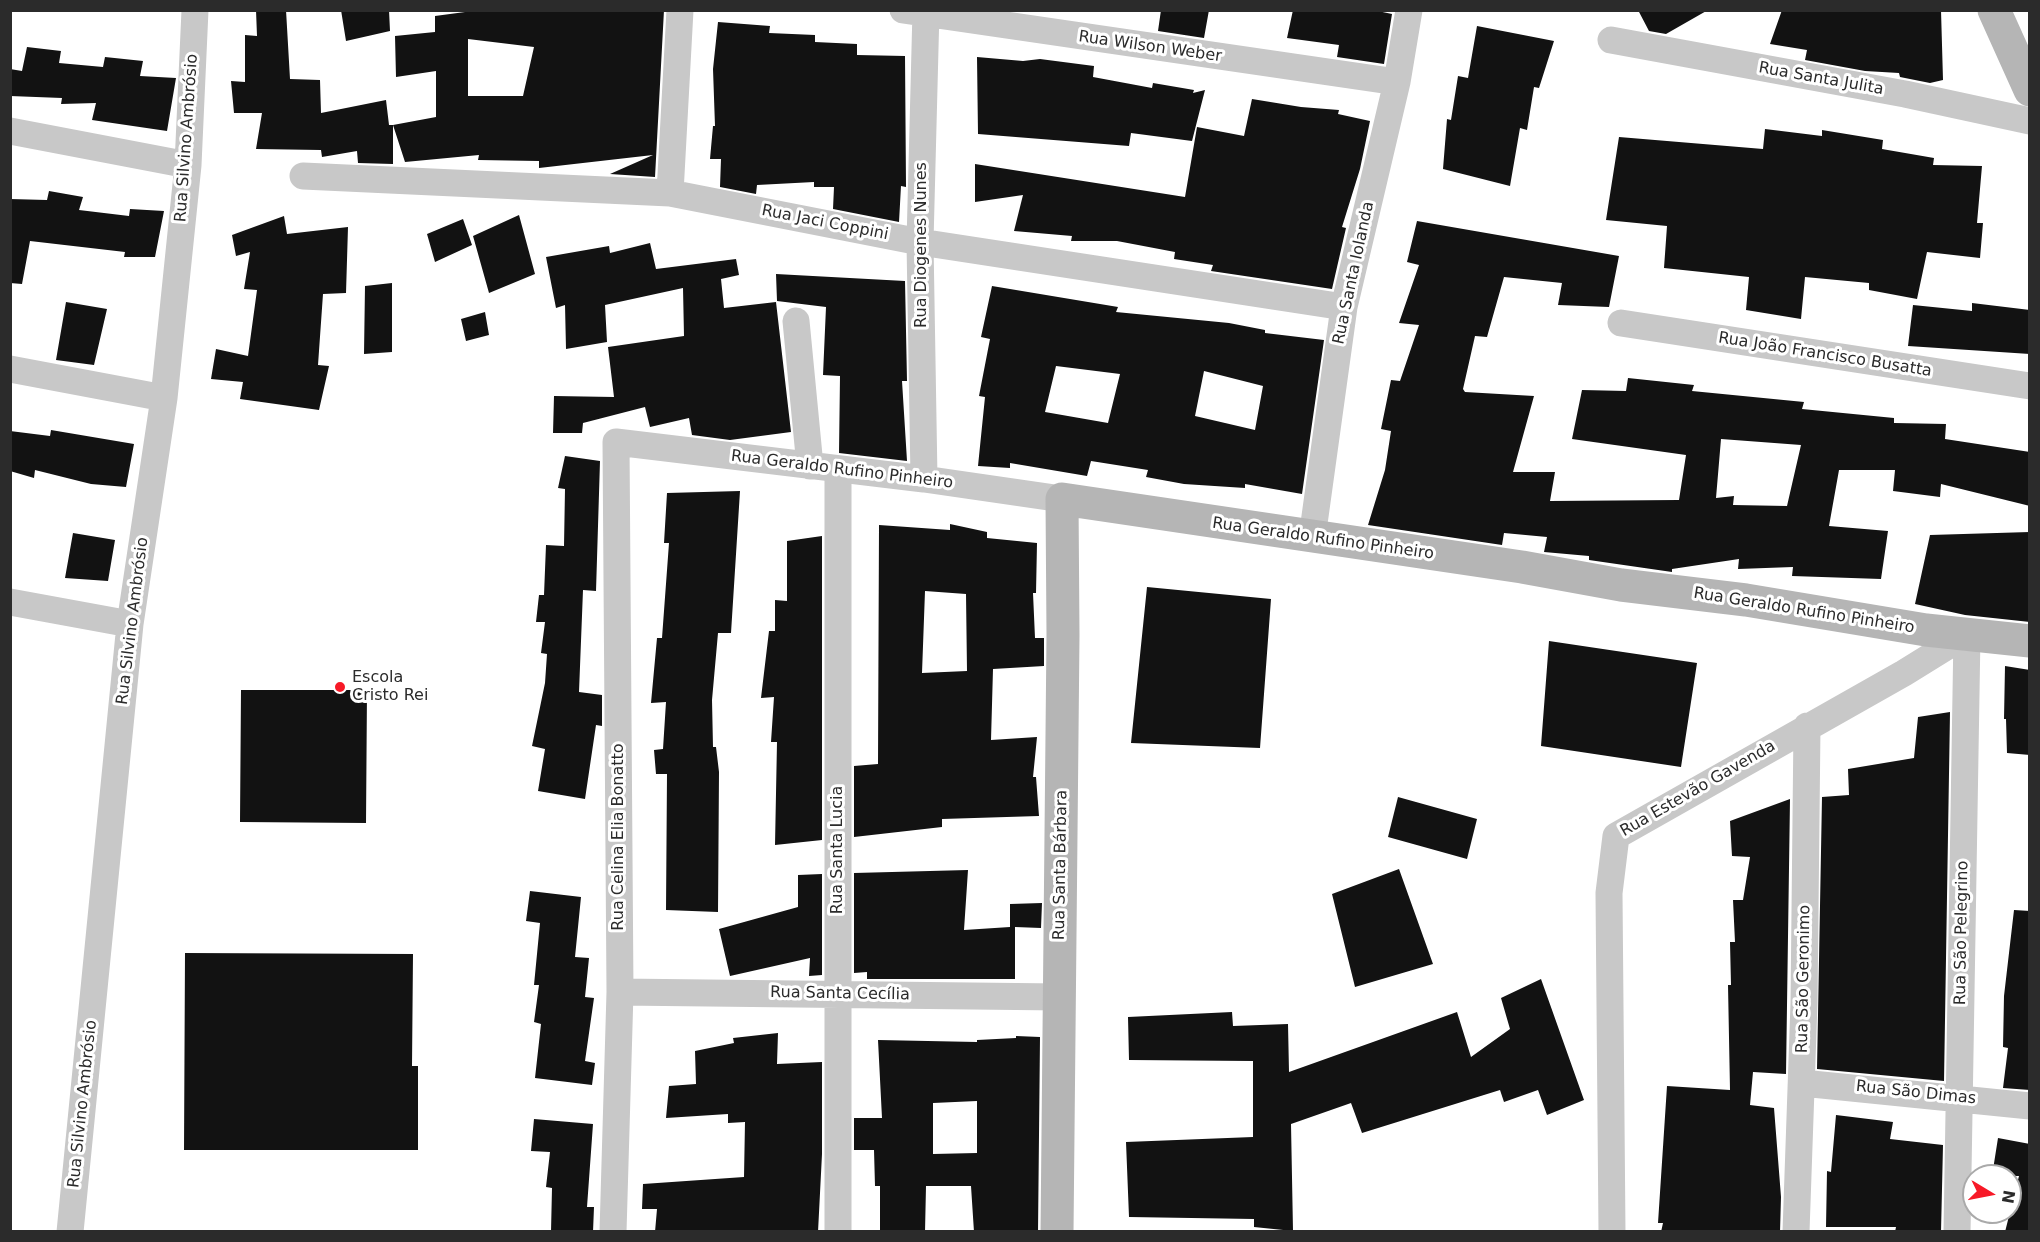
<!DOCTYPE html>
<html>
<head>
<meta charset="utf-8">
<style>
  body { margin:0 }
  #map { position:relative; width:2040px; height:1242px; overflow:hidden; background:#fff; font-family:"DejaVu Sans",sans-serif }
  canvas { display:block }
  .frame { position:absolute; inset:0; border:12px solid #2b2b2b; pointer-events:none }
  .north { position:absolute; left:1962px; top:1164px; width:60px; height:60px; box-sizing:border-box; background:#fff; border:2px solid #aaa; border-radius:50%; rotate:100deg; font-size:16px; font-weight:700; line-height:24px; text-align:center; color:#2b2b2b }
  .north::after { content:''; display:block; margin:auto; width:21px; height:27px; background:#f71927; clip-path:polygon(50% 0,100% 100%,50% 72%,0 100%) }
</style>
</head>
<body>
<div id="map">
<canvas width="2040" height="1242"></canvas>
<div class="frame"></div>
<div class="north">N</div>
</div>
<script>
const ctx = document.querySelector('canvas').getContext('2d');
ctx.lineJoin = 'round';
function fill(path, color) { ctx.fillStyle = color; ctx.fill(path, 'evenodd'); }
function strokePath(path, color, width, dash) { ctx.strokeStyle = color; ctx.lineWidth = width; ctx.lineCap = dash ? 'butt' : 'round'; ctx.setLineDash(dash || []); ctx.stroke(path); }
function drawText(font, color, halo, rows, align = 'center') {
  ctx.font = font + ' "DejaVu Sans",sans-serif'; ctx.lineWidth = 6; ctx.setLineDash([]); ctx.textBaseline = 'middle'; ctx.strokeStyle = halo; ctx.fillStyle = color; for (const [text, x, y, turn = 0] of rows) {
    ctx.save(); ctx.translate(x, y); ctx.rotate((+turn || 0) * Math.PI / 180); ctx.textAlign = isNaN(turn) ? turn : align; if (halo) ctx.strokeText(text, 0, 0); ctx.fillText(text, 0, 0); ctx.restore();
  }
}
const building = new Path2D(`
  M256,10H286L290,79L320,80L321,113L386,100L389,125H393V164L358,163L357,151L322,157L321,150L256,149L262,113H234L231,81L245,82V35L257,36Z
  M341,10H389L390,31L346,41Z
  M480,10H664L655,177L610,174L653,155L539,168V161L478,160L479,155L405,162L393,125L436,117V71L396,77L395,36L435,32V16ZM468,39L534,47L523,96H468Z
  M1161,10H1209L1204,38L1158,31Z
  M1293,10H1373L1392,14L1384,64L1337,57L1339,45L1287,38Z
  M1638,10H1708L1666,34L1649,31Z
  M1782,10H1941L1943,80L1930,83L1900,77L1899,73L1865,71L1805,60L1807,50L1770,44Z
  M718,22L770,26L769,33L815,35V42L857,44V55L905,56L906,187L901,186L899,222L833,209L834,187H814V182L757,185L756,194L720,187L721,159H710L713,126H715L713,69Z
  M1477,26L1554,41L1539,88L1534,87L1527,130L1520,128L1510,186L1443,169L1447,119L1451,120L1458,76L1468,78Z
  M27,47L61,51L59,63L103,67L105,57L143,61L140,76L176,78L167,131L92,120L96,103L61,104L62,98L10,96V69L22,71Z
  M977,57L1023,61L1040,59L1094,66L1093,77L1152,88L1153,83L1194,90L1193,93L1205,90L1192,141L1131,133L1129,146L978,134Z
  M1252,99L1301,107L1339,110L1338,114L1370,121L1360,169L1342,227L1346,228L1332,289L1211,271L1213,265L1174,259L1175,252L1117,241H1071L1072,236L1014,231L1023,195L975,202V164L1185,197L1197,127L1244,136Z
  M1765,129L1822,136V130L1883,140L1882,149L1934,158L1933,165L1982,166L1977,223H1983L1980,258L1927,252L1917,299L1869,290V283L1805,277L1801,319L1746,310L1749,277L1664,268L1667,226L1606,220L1619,137L1763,149Z
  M49,191L83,197L79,210L129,216L130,209L164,211L155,257H124L125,252L30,241L22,284L10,283V199L47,200Z
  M519,215L535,274L489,293L473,236Z
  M284,216L287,234L348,227L346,293L323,294L318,365L329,366L319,410L240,399L243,382L211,379L216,349L248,356L257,290L244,289L250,252L236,256L232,235Z
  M463,219L472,245L435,262L427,234Z
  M1417,221L1619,256L1609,307L1558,305L1562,283L1504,277L1487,337L1475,336L1463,389L1465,392L1534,396L1513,472H1555L1550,501L1679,500L1686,455L1572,439L1582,390L1626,391L1628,378L1694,385L1692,391L1804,402L1802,409L1894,418V423L1946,424L1945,439L2030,452V506L1941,484L1940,497L1893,491L1895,470H1839L1829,526L1888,531L1881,579L1792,576L1793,567L1738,569L1739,559L1672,569V572L1589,560V556L1544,552L1547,537L1504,533L1502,545L1368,525L1385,470L1391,431L1381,429L1391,380L1400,381L1419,325L1399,323L1419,265L1407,262ZM1721,439L1801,445L1787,506L1733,505L1734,496L1716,498Z
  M650,243L656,269L736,259L739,275L721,279L724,308L776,302L791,432L730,440L692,435L689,418L650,427L645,407L583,423L582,433H553L554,396L614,397L608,347L684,336L683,288L605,305L607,342L566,349L565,305L556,308L546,257L609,246L610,253Z
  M776,274L905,281L907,381H902L907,461L839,453L840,376L823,375L826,307L777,301Z
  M392,283V352L364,354L365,286Z
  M992,286L1118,307L1116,312L1229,323L1265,330V333L1324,340L1302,494L1245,484V488L1184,484L1146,477L1148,470L1091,461L1087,476L1010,463V468L978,466L985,397L979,396L990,339L981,337ZM1056,366L1120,374L1108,423L1045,412ZM1204,371L1263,386L1255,430L1195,416Z
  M66,302L107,309L94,365L56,360Z
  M1972,303L2030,310V354L1908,346L1913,305L1972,311Z
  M485,312L489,335L466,341L461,319Z
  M51,430L134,444L126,487L91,484L35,470L34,478L10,471V431L50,436Z
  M565,456L600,461L596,591L583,590L579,692L602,695V726L596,725L585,799L538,791L545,749L532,746L545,683L547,654L541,653L545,622H536L539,595H544L546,545L564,546L565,489L558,488Z
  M740,491L731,633H718L712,700L713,747H716L719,772L718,912L666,910L667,774H656L654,750L663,749L666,702L651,703L657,638H662L669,543H664L667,493Z
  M950,524L987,532V538L1037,543L1036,593H1033L1035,638H1044V666L993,669L991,740L1037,737L1033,777H1036L1039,816L942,819V827L854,837V766L878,764L879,525L950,530ZM925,591L966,594L967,671L922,673Z
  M2030,532V622L1965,615L1915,604L1930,535Z
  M73,533L115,540L108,581L65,578Z
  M822,536V840L775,845L777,742H771L774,697L761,698L769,631H775V600L787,601V541Z
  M1147,587L1271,599L1260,748L1131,743Z
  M1549,641L1697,663L1681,767L1541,746Z
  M2005,666L2030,670V755L2007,753L2006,719H2004Z
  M241,690H367L366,823L240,822Z
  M1950,712L1944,1081L1817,1069L1822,797L1849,795L1848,769L1914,758L1918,717Z
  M1398,797L1477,819L1467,859L1388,837Z
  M1790,799L1786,1074L1753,1072L1750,1105L1774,1108L1781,1197L1780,1232H1661L1663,1223H1658L1667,1086L1730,1090L1728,985H1731L1730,942H1735L1733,900H1743L1750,857L1732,856L1730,821Z
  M1399,869L1433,964L1355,987L1332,894Z
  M968,870L964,930L1010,927V904L1042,903L1041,928L1015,927V979H867V972L854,973V873Z
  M822,874V975L809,976L810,958L730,976L719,929L798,907V875Z
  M530,891L581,897L575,957L589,958L585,997L594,998L585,1061L595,1063L592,1085L535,1078L541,1024L534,1022L539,985H534L540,923L526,921Z
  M2014,910L2030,911V1090L2003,1088L2008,1048L2003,1047L2004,996Z
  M185,953L413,954L412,1066H418V1150H184Z
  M1541,979L1584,1100L1547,1115L1538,1090L1504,1102L1500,1090L1362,1133L1351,1103L1291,1124L1293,1231L1254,1227V1219L1129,1217L1126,1142L1253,1137V1061L1129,1060L1128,1017L1232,1012L1233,1026L1288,1024L1289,1072L1457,1012L1471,1057L1510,1029L1501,998Z
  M778,1033L777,1064L822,1062V1154L818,1232H655L657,1209H642L643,1184L744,1177L745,1122L728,1123V1114L666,1118L669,1086L696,1084L695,1051L734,1043L733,1038Z
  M1016,1036L1040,1037L1038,1232H974L971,1186H926L925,1232H880V1186H875L874,1150H854V1118H882L878,1040L977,1042V1040L1016,1038ZM977,1101V1153L933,1154V1103Z
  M1836,1115L1893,1122L1890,1139L1943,1145L1941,1232H1895L1896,1227H1826L1827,1171L1831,1172Z
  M534,1119L593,1124L587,1207H594L593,1232H551L552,1188L546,1187L550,1152L531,1151Z
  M1998,1138L2030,1144V1232H2005L2019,1176H1992Z`);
const street = new Path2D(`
  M903,10L1397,82
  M1611,40L1905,94L2030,121
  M10,131L188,165
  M303,176L670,193L920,242L1344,307
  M670,193L680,10
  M796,321L810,466
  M1621,323L2030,386
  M10,369L164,398
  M838,469V1232
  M924,479L920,242L926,10
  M1312,538L1344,307L1397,82L1409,10
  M10,602L130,624
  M620,992L1060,997
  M1802,1083L2030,1106
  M70,1232L130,624L164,398L188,165L195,10
  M613,1232L620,992L616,442L924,479L1062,499
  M1612,1232L1609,893L1616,836L1904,673L1967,634
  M1796,1232L1804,1003L1807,726
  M1957,1232L1967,634`);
const secondary = new Path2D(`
  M1994,10L2030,90
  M1057,1232L1063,635L1062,499L1522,567L1621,585L1746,600L1926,630L2030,641`);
const markers = [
  [340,687,6,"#f71927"]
];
const streetNames = [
  ["Rua Wilson Weber",1150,47,8],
  ["Rua Santa Julita",1821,79,10],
  ["Rua Silvino Ambrósio",187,138,-86],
  ["Rua Jaci Coppini",825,223,11],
  ["Rua Diogenes Nunes",922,245,-90],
  ["Rua Santa Iolanda",1354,273,-78],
  ["Rua João Francisco Busatta",1825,355,9],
  ["Rua Geraldo Rufino Pinheiro",842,470,7],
  ["Rua Geraldo Rufino Pinheiro",1323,539,8],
  ["Rua Geraldo Rufino Pinheiro",1804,611,9],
  ["Rua Silvino Ambrósio",133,621,-83],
  ["Rua Estevão Gavenda",1698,789,-30],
  ["Rua Celina Elia Bonatto",619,837,-90],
  ["Rua Santa Lucia",838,850,-90],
  ["Rua Santa Bárbara",1061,865,-89],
  ["Rua São Pelegrino",1962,933,-89],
  ["Rua São Geronimo",1804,979,-89],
  ["Rua Santa Cecília",840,994,1],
  ["Rua São Dimas",1916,1093,6],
  ["Rua Silvino Ambrósio",83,1104,-84]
];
const poiNames = [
  ["Escola",352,678],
  ["Cristo Rei",352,696]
];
fill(building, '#121212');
strokePath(street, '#c8c8c8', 27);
strokePath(secondary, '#b5b5b5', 33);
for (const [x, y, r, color] of markers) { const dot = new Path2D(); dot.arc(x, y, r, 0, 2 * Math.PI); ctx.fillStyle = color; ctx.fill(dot); strokePath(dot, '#fff', 2); }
drawText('16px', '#2b2b2b', '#fff', streetNames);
drawText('16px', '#2b2b2b', '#fff', poiNames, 'left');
</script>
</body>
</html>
